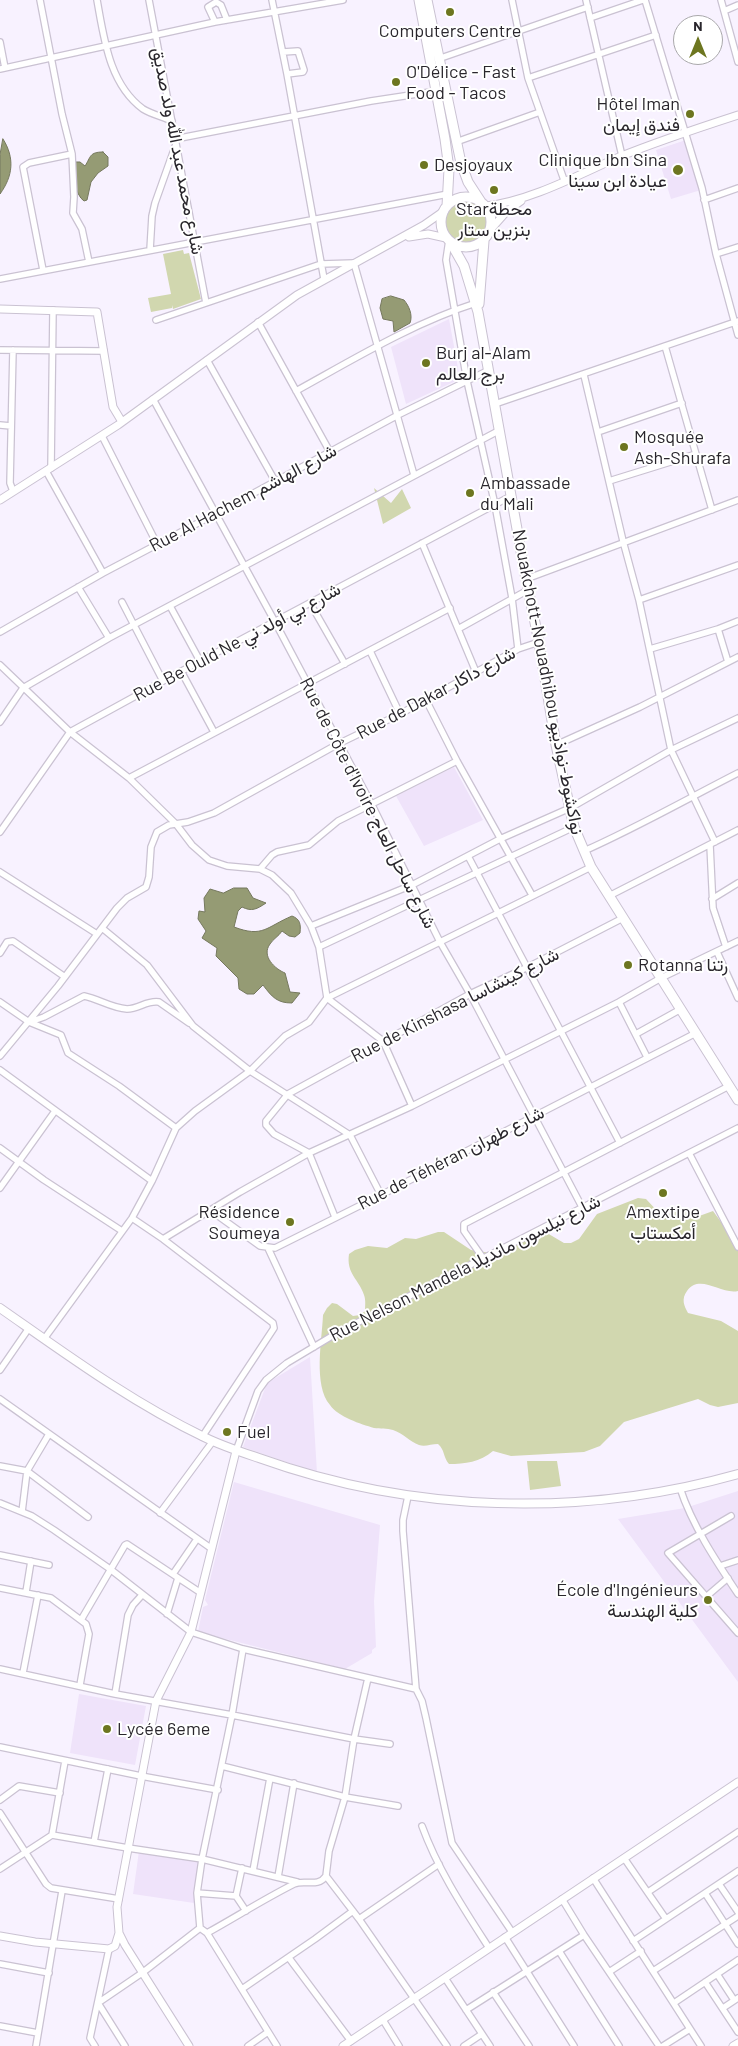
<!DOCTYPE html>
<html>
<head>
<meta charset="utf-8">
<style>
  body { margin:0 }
  #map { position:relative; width:738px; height:2046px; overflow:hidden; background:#f8f2ff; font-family:Barlow,sans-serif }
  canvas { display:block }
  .north { position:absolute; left:673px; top:15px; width:50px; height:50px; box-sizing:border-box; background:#fff; border:1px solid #a9a8ab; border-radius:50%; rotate:0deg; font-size:14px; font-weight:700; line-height:20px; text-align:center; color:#29262c }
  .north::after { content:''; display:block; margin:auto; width:18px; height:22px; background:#6d7620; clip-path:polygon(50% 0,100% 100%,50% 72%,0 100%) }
</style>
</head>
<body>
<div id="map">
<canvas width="738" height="2046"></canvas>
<div class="north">N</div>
</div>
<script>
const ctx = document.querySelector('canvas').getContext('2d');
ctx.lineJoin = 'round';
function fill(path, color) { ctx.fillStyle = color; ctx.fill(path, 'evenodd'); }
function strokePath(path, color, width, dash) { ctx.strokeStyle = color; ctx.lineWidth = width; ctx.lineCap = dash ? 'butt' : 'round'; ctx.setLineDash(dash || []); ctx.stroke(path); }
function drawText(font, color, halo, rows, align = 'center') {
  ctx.font = font + ' Barlow,Vazirmatn,sans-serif'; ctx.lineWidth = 4; ctx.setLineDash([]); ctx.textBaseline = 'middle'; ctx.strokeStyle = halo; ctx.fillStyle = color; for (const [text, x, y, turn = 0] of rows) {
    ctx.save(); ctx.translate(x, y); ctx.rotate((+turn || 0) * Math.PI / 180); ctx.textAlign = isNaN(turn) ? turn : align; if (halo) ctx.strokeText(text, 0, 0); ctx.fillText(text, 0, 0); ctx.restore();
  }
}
const built = new Path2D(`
  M686,140L701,190L671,199L656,150Z
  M449,319L460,379L406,404L391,347Z
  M454,767L483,820L424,846L396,796Z
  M310,1357L317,1473L243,1447L267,1383Z
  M234,1482L380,1525L374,1601L376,1647L372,1650V1653L345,1669L198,1632L203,1607L208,1605L205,1600Z
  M738,1491V1682L618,1519L685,1508Z
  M79,1694L146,1706L135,1765L70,1753Z
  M139,1851L200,1860L194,1903L133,1894Z`);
const green = new Path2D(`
  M445 223a23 23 0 1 1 46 0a23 23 0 1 1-46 0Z
  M183,250L184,254L189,253L201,299L173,309L172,305V308L151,312L148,298L171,294L163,254Z
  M374,488L391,503L402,489L411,508L383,524Z
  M638,1198L646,1199L662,1216L684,1209L691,1219L713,1211L738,1245V1291C721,1295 700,1273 687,1291C681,1299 684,1306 688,1313L721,1321L738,1331V1403L718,1407L710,1405L698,1399L624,1422L600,1446L584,1452L511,1456L493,1451C480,1462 465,1464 449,1464C443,1457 445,1450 438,1444C431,1444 425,1447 419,1445C410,1442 403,1433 393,1430C387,1428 380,1429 374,1428C361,1424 338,1417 330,1405C313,1385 322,1340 323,1315L327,1308L332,1303L337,1304L353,1316L360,1315L365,1311C365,1307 366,1300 364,1295C359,1279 346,1274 349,1254L355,1250L368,1246L387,1248L405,1238L416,1239L438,1232H444L471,1250L491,1253L538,1232L547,1233L564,1243H571L579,1239L597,1214Z
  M527,1461H557L561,1486L530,1490Z`);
const water = new Path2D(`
  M3,139C15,158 13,176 0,194V155Z
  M103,152L108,157V166L98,173L91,182L87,200L84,201C75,195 72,173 73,162H80L85,166C91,157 89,152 103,152Z
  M391,296L404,300C409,306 413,315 410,323L394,332L393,321L383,319L380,308L382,299Z
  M234,888H247L253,898L266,903C257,909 252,912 242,907L238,911L234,927C263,938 266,927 292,916C300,919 301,924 300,933L295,937L289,936L282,931C279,936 273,939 270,944C261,956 275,969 285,973L290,992L300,993L292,1003C277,1003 272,997 263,985L254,994H247L239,989L238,978L216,956L217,948L202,938L206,931L198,919L199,911L205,912L204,898L210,889L223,893Z`);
const minor = new Path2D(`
  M40,0L62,114L72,154L74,197L73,213L82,229L89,262
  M97,0C104,38 109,84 143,109C151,114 163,117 172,121
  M149,0L206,303
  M272,0L287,74L324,279
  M512,0L528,78L564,180
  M586,0L622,156
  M645,0L702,188L716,254L738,335
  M721,0L738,62
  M724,11L738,5
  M590,18L643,0
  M215,22L208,7L216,2L221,5L227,20
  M0,42L5,68
  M283,52L298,51L304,70L303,72L287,74
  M438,59L588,7
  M0,69L215,22L343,0
  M528,78L656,35
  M175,139L371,101L437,91
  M456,142L540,112
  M704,200L738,188
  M449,240L446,260L467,381L495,505L512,598L518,649
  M150,250L152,216L155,203L176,144
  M716,254L738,247
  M43,270L23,167L29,163L72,154
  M0,279L448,194
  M156,320L321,264L354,263L414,475
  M258,322L330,452
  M665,346L712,510
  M0,350L104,351
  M13,350L10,483L13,491
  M207,360L275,481
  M584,375L623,541L639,600L671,750L715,842
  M296,391C354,359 413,323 476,303
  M153,399L275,622L371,803L440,942L470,994L582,1207
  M495,404L738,321
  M0,425L11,426
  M598,432L682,403
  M102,436L157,544
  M51,468L53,310
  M46,471L103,573
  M609,481L696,454
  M422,543L476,672
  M526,579L738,500
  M78,587L109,638
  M639,600L738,565
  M122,602L163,681
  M310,603L345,664
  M170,606L200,661
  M458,629L528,590
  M718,629L728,662
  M0,632L103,573L217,513L398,415L489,370
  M650,649L718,629L738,621
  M370,651L400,714
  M0,665L70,732L129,778L176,824L192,845L209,860L227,866L260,869L272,875L291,893L311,926L319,947L327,998L309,1022L285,1036L250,1071L195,1111L176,1128L152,1181L132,1218L44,1339
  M181,671L214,732
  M426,700L457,761L532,895
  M0,722L23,688L109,638L500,430
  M556,745L640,707L738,657
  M129,778L450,608
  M0,832L70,732L163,681L511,496
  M710,845L713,908L726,947
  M584,851C636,828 687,799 738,773
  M468,856L620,1143
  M260,869L272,855L277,852L309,845L338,821L457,761
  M0,872L97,934
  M609,896L738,830
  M712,899L738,883
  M311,926L412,885L500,839L570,808L671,750L738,718
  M102,928L147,965L193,1026L250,1071L350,1135L381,1195
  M319,947L574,827
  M717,952L738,998
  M0,953L7,942L13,941L65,977
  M0,1002L29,1022L61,1035L68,1053L119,1086L176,1128
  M619,1002L647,1057
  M30,1022L44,1017L84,996C99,999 111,1008 127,1009C139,1009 147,1000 159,1002L189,1023
  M636,1034L681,1009
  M0,1056L58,986L117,908L127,898L146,887L149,877L151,847L157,832L169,825L188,822L214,813L338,744L400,714L518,649L539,642
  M0,1070L152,1181
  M412,1106L383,1041L327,998L591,867
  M0,1148L44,1180L122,1231
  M689,1153L738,1247
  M0,1188L55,1111
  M210,1210L260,1246L275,1248L381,1195L696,1033
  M335,1217L309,1153L274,1134L266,1125V1121L288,1094L470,994L528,967L623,918
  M132,1218L163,1239L273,1323L274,1328L202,1437
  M163,1239L240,1192L309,1153L412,1106L619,1002L661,978L738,941
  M268,1248L314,1347
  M483,1258L464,1231V1224L729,1086
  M0,1370L29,1328
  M0,1399L212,1549
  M236,1451L258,1391L266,1380L287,1363L337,1333L738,1128
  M0,1466L27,1471L88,1517
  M680,1488C692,1525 716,1561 738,1594
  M408,1496L403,1520V1531L416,1689L422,1701L426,1718L452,1843L512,1932
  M0,1503L32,1516L54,1530L110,1569L191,1632L243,1649L416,1689
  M22,1512L27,1471L49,1434
  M160,1513L213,1441
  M731,1516L668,1553L738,1633
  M0,1555L49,1565
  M720,1566L738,1560
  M173,1574L197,1539
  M0,1588L51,1598L86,1624L89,1634L80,1685
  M26,1592L31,1561
  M707,1596L728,1578
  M167,1614L178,1578
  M81,1620L125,1545L127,1544L201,1593
  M243,1649L232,1715L354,1739L390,1744
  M0,1669L115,1694L232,1715L202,1859L197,1893L200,1928
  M23,1673L38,1595
  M115,1694L128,1615L133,1605L142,1595
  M0,1747L141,1776L218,1790
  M222,1766L345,1797L398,1806
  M0,1800L19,1786L60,1793
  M0,1813L46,1884L51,1888L119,1899
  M422,1826C438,1870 464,1909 489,1948
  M52,1835L65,1761
  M94,1842L108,1769
  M624,1858L666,1919
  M0,1869L52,1835L128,1848L202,1859L297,1882
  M253,1871L270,1778
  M326,1876L329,1851L345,1797L354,1739L368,1678
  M278,1877L294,1783
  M593,1878L701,2046
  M719,1884L738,1912
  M648,1892L738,1832
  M197,1893L236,1896L246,1911
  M705,1893L738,1944
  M236,1896L242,1868
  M562,1899L584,1935L659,2046
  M359,1919L439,1864
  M207,1933C236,1917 264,1899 294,1884C304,1879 318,1888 326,1876L359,1919L447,2046
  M505,1937L574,2046
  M633,1941L738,1871
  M559,1951L619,2046
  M289,1958L351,2041
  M0,1964L49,1973
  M653,1971L738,1916
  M609,1972L641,1951
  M717,1974L734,2000
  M445,1978L490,2046
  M705,1982L738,2032
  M242,1989L315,1939L353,1911
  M493,1992L529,2046
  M674,2003L738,1960
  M723,2008L738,1998
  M466,2010L584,1935
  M383,2020L399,2046
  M0,2026L38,2033
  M36,2046L62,1891
  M95,2046L90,2038L109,1949
  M125,2046L98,2003L142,1973L200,1928L207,1933L277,2046
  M248,2046L268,2032
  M464,2046L482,2034
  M663,2046L690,2029`);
const tertiary = new Path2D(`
  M486,206C530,201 578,175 619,157C658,141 698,128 738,115
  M491,229L507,211L521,201
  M409,237L428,234L446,238
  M0,309L97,312L113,407L122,422
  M0,500L118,425L297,295L424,225L444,211
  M0,1936L35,1942L109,1949L115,1946L119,1933
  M189,2046L125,1945L119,1933L117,1907L156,1701L191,1632L236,1451
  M343,2046L738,1782
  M733,2046L738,2043`);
const secondary = new Path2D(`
  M0,1308C66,1354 131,1402 204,1437C222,1446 241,1452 259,1458C412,1513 582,1518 738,1474`);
const trunk = new Path2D(`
  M419,0L445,139L449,169L447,206
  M427,0L461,163L468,182L481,202
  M441 222a25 25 0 1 1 50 0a25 25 0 1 1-50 0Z
  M451,243L464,266L478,312L526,579L539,642L556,745L574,827L591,867L738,1100
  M479,304L484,241`);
const markers = [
  [450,12,5,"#6d7620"],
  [396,82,5,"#6d7620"],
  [690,114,5,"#6d7620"],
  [424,165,5,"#6d7620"],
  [678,170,6,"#6d7620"],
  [494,190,5,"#6d7620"],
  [426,363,5,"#6d7620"],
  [624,447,5,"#6d7620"],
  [470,493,5,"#6d7620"],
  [628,965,5,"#6d7620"],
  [663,1193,5,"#6d7620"],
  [290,1222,5,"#6d7620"],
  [227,1432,5,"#6d7620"],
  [708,1600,5,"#6d7620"],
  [107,1729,5,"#6d7620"]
];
const poiNames = [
  ["Computers Centre",450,31,"center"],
  ["O'Délice - Fast",406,72],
  ["Food - Tacos",406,93],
  ["Hôtel Iman",680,104,"right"],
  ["فندق إيمان",680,125,"right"],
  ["Clinique Ibn Sina",667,160,"right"],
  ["عيادة ابن سينا",667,181,"right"],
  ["Desjoyaux",434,165],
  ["Starمحطة",494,209,"center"],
  ["بنزين ستار",494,230,"center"],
  ["Burj al-Alam",436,353],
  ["برج العالم",436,374],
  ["Mosquée",634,437],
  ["Ash-Shurafa",634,458],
  ["Ambassade",480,483],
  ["du Mali",480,504],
  ["Rotanna رتنا",638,965],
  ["Résidence",280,1212,"right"],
  ["Soumeya",280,1233,"right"],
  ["Amextipe",663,1212,"center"],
  ["أمكستاب",663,1233,"center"],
  ["Fuel",237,1432],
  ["École d'Ingénieurs",698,1590,"right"],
  ["كلية الهندسة",698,1611,"right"],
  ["Lycée 6eme",117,1729]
];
const streetNames = [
  ["شارع محمد عبد الله ولد صديق",178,151,79],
  ["Rue Al Hachem شارع الهاشم",243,498,-28],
  ["Rue Be Ould Ne شارع بي أولد ني",237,642,-28],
  ["Nouakchott-Nouadhibou نواكشوط-نواذيبو",548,682,79],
  ["Rue de Dakar شارع داكار",436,693,-28],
  ["Rue de Côte d'Ivoire شارع ساحل العاج",368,803,63],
  ["Rue de Kinshasa شارع كينشاسا",455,1005,-27],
  ["Rue de Téhéran شارع طهران",451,1158,-27],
  ["Rue Nelson Mandela شارع نيلسون مانديلا",465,1268,-27]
];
fill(built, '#efe3fa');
fill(green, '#d1d7af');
fill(water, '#959b74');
strokePath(water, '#75785e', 1);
strokePath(minor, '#cac2d2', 8);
strokePath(tertiary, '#cac2d2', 9);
strokePath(secondary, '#cac2d2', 10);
strokePath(trunk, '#cac2d2', 11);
strokePath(minor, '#fff', 5.5);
strokePath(tertiary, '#fff', 7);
strokePath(secondary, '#fff', 8);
strokePath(trunk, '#fff', 9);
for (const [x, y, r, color] of markers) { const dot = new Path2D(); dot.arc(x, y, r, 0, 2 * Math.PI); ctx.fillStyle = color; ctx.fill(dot); strokePath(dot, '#fff', 2); }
drawText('18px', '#29262c', '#fff', poiNames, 'left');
drawText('18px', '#29262c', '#fff', streetNames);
</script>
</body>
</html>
